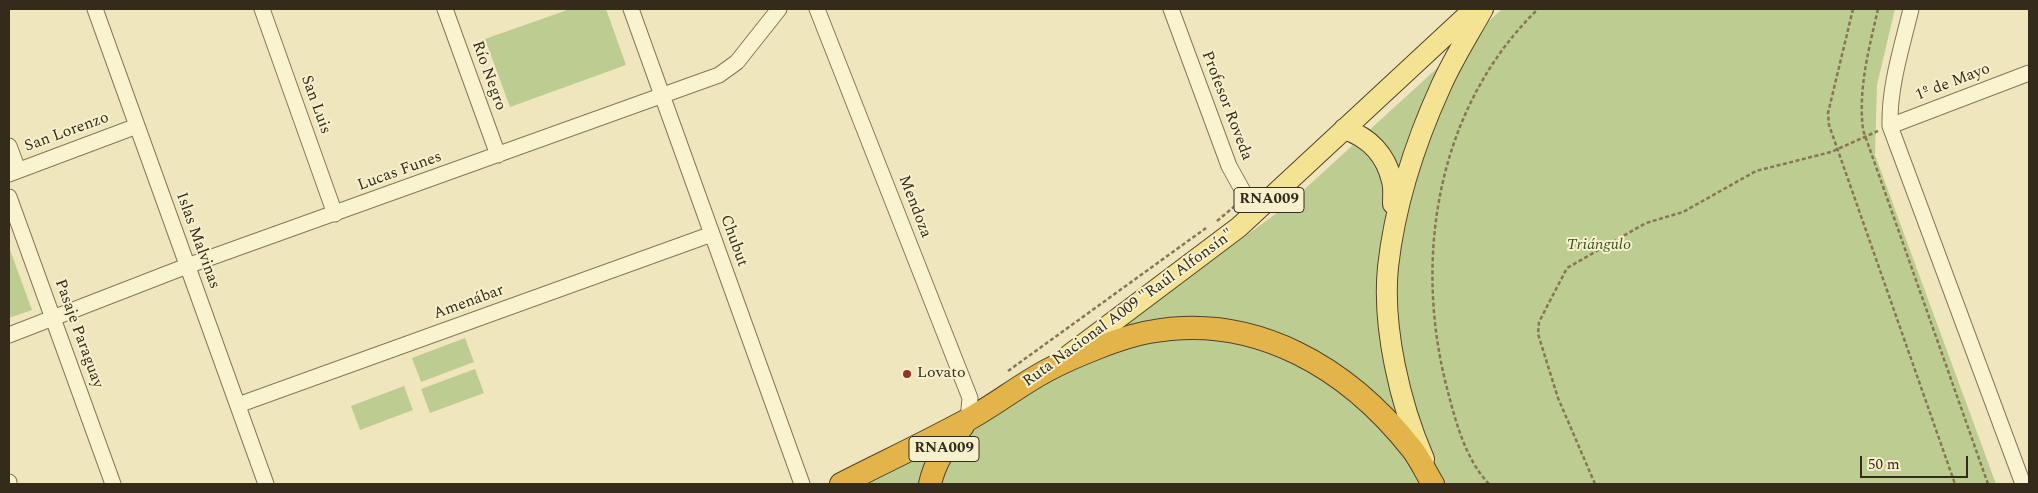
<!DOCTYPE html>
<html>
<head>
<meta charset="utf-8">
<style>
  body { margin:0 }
  #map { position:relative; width:2038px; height:493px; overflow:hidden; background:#efe6bd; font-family:Spectral,serif }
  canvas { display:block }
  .frame { position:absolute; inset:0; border:10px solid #352b1b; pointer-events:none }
  .scale { position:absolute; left:1860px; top:456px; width:108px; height:22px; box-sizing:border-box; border:2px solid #352b1b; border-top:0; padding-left:6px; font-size:15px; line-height:18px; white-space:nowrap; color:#352b1b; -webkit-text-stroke:4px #f6f0cd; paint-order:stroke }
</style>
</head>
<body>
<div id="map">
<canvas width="2038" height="493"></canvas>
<div class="frame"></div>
<div class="scale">50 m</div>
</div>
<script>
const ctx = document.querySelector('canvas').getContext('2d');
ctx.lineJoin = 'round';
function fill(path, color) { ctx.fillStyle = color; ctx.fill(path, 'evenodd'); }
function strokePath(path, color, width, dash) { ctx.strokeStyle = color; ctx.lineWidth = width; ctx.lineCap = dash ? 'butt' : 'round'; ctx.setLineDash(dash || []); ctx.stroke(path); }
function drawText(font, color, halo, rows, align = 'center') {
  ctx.font = font + ' Spectral,serif'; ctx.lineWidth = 4; ctx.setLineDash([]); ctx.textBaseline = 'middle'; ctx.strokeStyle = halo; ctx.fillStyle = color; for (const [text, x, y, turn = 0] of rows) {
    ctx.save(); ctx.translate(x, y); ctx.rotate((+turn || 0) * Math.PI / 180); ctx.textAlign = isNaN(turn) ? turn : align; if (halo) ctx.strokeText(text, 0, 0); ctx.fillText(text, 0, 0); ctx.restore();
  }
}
const green = new Path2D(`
  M570,9H606L626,65L510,107L485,39Z
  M1502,9H1895L1877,85L1875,155L1996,484H859L1044,384L1285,207Z
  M9,247L32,310L9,318Z
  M465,338L474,362L421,382L412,358Z
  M475,369L484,393L430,413L421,389Z
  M404,386L413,410L360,430L351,406Z`);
const path = new Path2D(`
  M1853,9L1828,113L1829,125L1955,484
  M1878,9C1869,49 1858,88 1863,130L1988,484
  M1217,221L1236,205
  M1008,371L1206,228
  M1489,484C1466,460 1456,423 1448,392C1412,259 1437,107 1538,9
  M1595,484L1558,398L1538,334L1539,322L1567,268L1646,223L1683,212L1756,171L1831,152L1878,131`);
const minor = new Path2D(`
  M95,9L266,484
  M262,9L335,214
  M445,9L498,155
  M631,9L802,484
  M817,9L970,398L968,420
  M1171,9L1229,166L1255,213
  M1911,9C1902,47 1889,86 1890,126L2023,484
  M1890,126L2029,73
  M9,146L18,170
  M9,174L137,126
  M9,197L113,484
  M9,335L187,266L719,75L737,62L779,9
  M238,405L712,234
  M9,482V484`);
const major = new Path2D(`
  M1344,129C1369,137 1386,155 1392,181C1394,188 1393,197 1393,204
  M1069,355L1239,227L1474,9
  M1424,459C1400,404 1382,327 1388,267C1395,204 1415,143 1441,86C1453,59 1469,34 1483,9`);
const highway = new Path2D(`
  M841,484C884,462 927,442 969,419C996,404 1020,385 1046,371C1072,357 1121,337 1149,332C1255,312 1348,368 1412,449C1420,459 1426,473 1433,484
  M930,484C935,461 947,443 963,426`);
const markers = [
  [907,374,5,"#973324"]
];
const shields = [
  [1269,200,70],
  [944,449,70]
];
const shieldNames = [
  ["RNA009",1269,200],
  ["RNA009",944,449]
];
const streetNames = [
  ["Río Negro",488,76,70],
  ["1º de Mayo",1953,83,-21],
  ["San Luis",315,105,70],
  ["Profesor Roveda",1226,106,69],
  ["San Lorenzo",67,133,-20],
  ["Lucas Funes",400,172,-20],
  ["Mendoza",914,207,69],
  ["Islas Malvinas",197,241,70],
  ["Chubut",733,241,70],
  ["Amenábar",469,303,-20],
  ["Ruta Nacional A009 \"Raúl Alfonsín\"",1129,309,-36],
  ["Pasaje Paraguay",78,334,70]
];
const parkNames = [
  ["Triángulo",1599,246]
];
const poiNames = [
  ["Lovato",917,374]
];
fill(green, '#bdcc91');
strokePath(minor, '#877656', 17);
strokePath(major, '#54432b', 22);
strokePath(highway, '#54432b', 24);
strokePath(path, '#877656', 2.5, [4, 2.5]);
strokePath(minor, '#f9f3d0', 15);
strokePath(major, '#f4e392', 20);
strokePath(highway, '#e2b44a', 22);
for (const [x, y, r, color] of markers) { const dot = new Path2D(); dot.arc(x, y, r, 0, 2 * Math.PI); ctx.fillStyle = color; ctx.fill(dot); strokePath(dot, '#f6f0cd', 2); }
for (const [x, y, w] of shields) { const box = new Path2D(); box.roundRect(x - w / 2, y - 12.5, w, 25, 4); ctx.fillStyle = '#f6f0cd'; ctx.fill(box); strokePath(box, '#352b1b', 1); }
drawText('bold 15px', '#352b1b', null, shieldNames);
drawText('16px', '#352b1b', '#f6f0cd', streetNames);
drawText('italic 16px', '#3f5221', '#f6f0cd', parkNames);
drawText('16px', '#352b1b', '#f6f0cd', poiNames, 'left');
</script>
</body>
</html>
